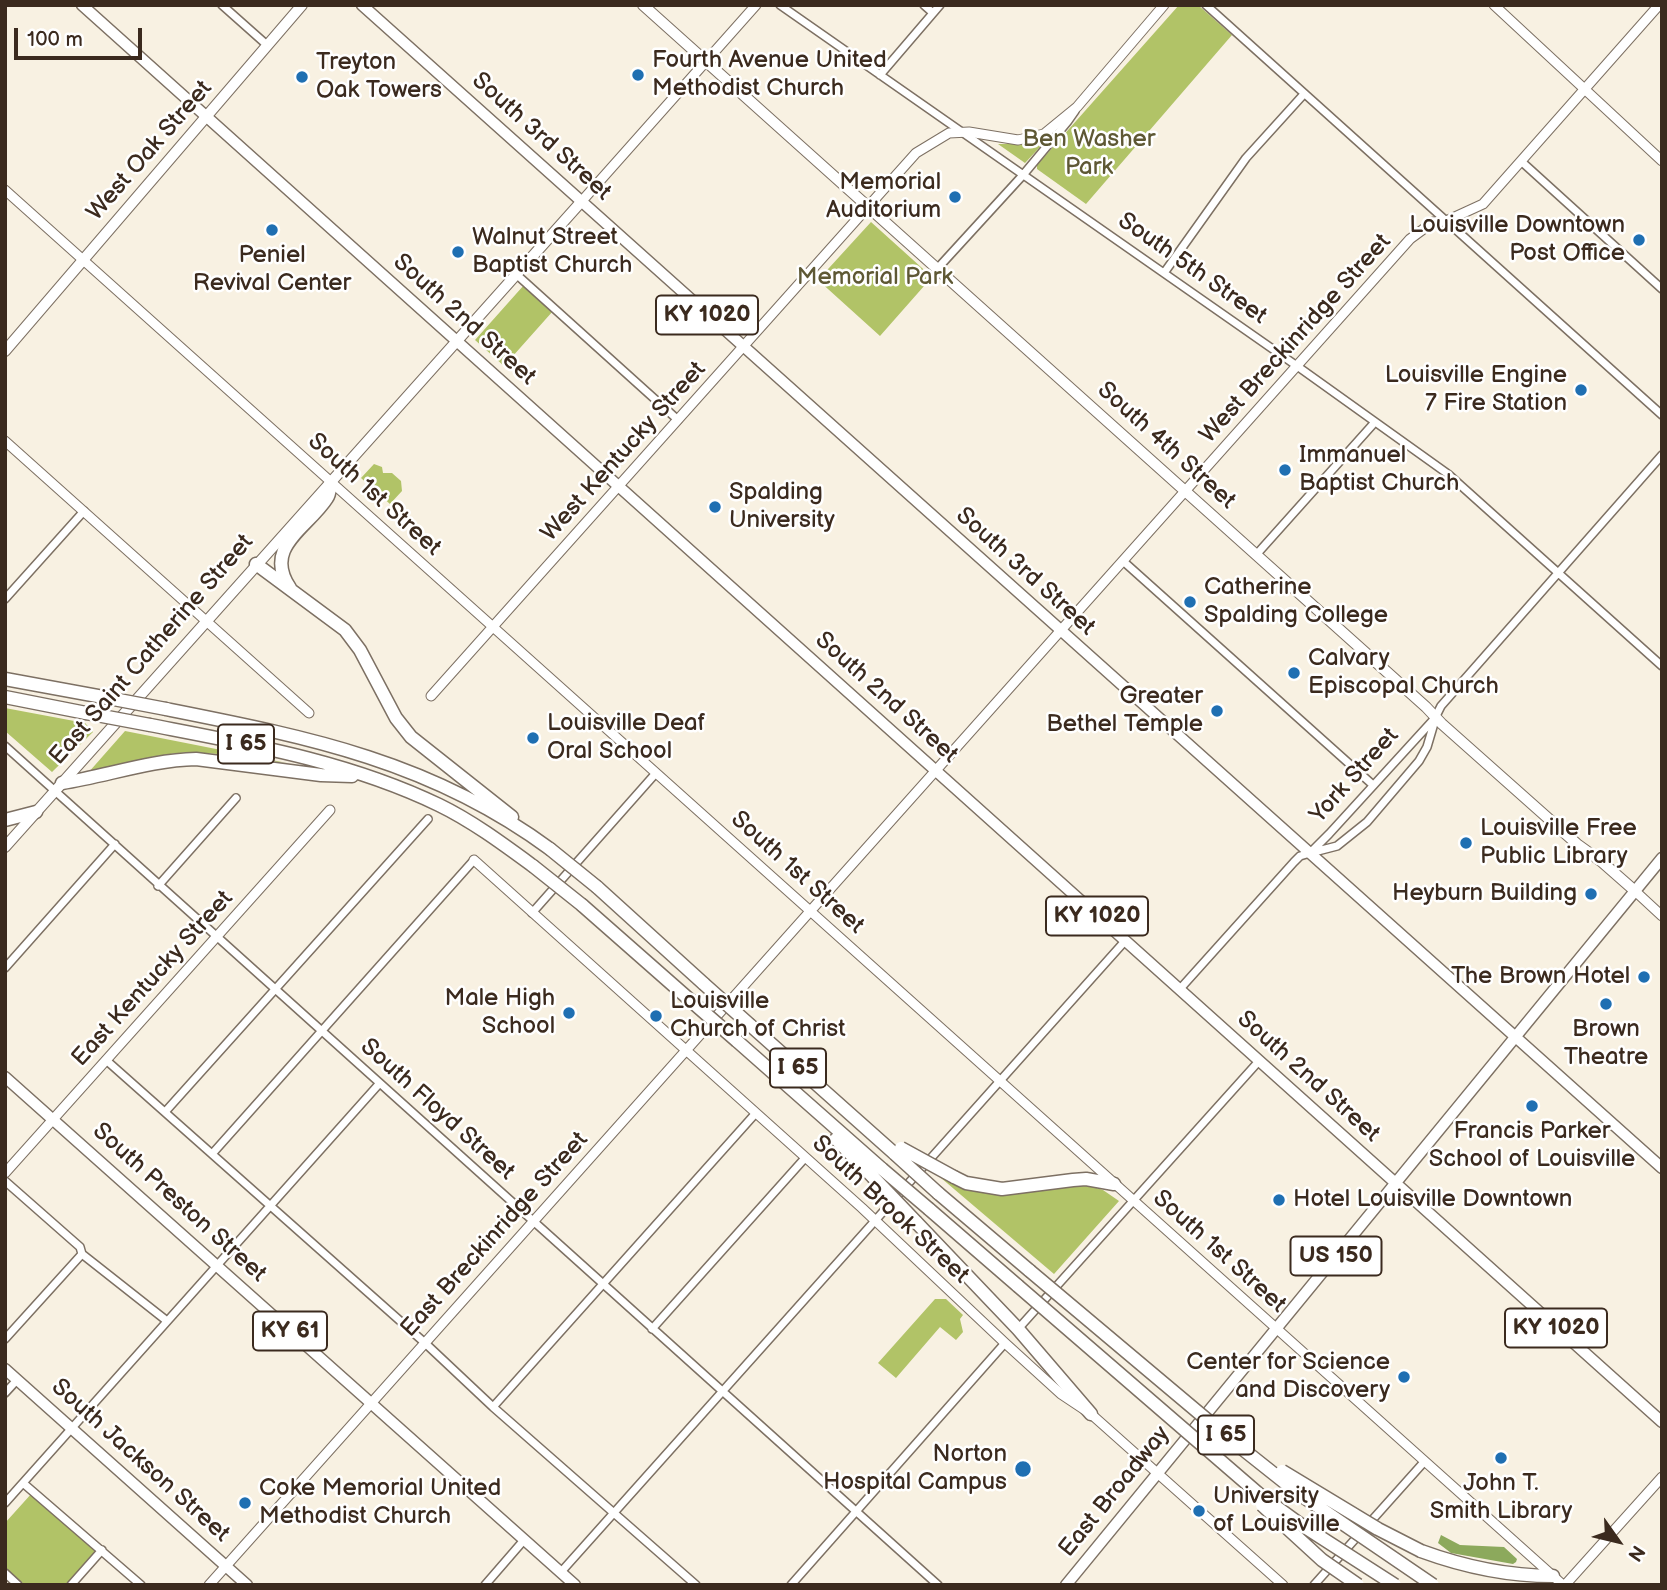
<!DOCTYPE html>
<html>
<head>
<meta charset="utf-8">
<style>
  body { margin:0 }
  #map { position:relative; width:1667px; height:1590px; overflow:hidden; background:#f8f1e2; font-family:"Balsamiq Sans",sans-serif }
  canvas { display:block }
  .frame { position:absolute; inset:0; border:7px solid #3b2a1e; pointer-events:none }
  .north { position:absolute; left:1583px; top:1506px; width:70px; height:70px; -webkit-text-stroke:5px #fff; paint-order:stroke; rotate:124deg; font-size:19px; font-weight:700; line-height:28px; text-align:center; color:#3b2a1e }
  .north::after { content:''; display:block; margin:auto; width:24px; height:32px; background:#3b2a1e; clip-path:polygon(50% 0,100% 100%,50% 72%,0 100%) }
  .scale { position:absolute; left:14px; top:28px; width:128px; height:32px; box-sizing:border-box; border:4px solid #3b2a1e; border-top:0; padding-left:9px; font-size:21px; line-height:24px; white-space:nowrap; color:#3b2a1e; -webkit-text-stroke:5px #fff; paint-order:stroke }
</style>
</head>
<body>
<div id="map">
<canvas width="1667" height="1590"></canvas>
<div class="frame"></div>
<div class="north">N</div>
<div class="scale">100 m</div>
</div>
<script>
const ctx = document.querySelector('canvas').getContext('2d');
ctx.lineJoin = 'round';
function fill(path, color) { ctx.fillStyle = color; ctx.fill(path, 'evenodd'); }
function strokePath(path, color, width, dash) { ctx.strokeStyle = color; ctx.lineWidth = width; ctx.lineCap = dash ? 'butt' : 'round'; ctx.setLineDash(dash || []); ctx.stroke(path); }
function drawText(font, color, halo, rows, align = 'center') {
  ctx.font = font + ' "Balsamiq Sans",sans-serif'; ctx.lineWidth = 5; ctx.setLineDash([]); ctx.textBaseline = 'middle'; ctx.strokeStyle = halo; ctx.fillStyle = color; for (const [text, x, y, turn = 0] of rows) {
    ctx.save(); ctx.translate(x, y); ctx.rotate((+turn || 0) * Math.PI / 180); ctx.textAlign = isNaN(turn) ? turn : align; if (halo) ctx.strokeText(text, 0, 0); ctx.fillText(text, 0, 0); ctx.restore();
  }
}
const green = new Path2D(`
  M1179,5H1198L1232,35L1086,204L1037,169V165Z
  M1035,141L1040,147L1025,163L998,144H1017Z
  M871,222L932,277L880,336L818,280Z
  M524,285L553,311L504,366L475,340Z
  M374,464L382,467L383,473H392L401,481L402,491L390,504L361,478Z
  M5,708L85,723L93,732L52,772L5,731Z
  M125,731L287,763C251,758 214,751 178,753C148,756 117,765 88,773Z
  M934,1172L953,1183L1085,1184L1103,1190L1119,1201L1054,1274Z
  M935,1299H946L963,1315L960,1319L963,1332L956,1340L940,1327L896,1378L878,1363Z
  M32,1493L97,1551L68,1585H25L5,1568V1523Z`);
const forest = new Path2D(`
  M1441,1535L1460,1545L1504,1547L1517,1559L1516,1562L1513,1564L1451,1553L1438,1543Z`);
const minor = new Path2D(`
  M222,5L267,45
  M780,5L1297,366L1448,474L1662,666
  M924,5L933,13
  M1206,5L1662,415
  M880,75L940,5
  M1522,162L1662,289
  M937,269L1023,175L1068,121L1075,111
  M1164,273L1246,158L1304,94
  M516,274L678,420
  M1256,555L1375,422
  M1123,561L1373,785
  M5,599L84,511
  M5,746L938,1585
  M1310,853L1337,846L1367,822L1419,761L1427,747L1435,720
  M158,886L236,798
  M532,913L656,773
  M5,968L115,844
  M1179,990L1294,862L1300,856L1310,853L1329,834L1435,718L1441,706L1662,455
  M106,1060L425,1343L493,1407L696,1585
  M165,1112L428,819
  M212,1154L474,860
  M5,1181L80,1247L82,1254L167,1321
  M652,1329L805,1158
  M1018,1329L1259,1061
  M5,1339L82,1254
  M5,1393L17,1380
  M493,1407L755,1114
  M23,1483L141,1585
  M5,1503L379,1084
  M561,1572L1125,941
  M5,1573L18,1585
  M71,1585L102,1550
  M485,1585L524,1540
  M791,1585L1005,1343
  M1314,1585L1424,1462`);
const tertiary = new Path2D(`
  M1494,5L1662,161
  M5,190L1563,1585
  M581,202L756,5
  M5,441L309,713
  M431,696L916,153L949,133L969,132L1018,140L1044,134L1077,107L1164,5
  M474,860L862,1208L1005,1343L1061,1394L1091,1414L1283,1585
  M1635,891L1662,916
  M5,1173L330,810
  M209,1585L1410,239L1433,222L1446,221L1483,204L1659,5
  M1565,1585L1662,1477`);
const secondary = new Path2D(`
  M643,5L1426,707L1442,724L1577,844L1602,862L1635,891
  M5,351L302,5
  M5,847L581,202`);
const primary = new Path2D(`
  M82,5L1662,1422
  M362,5L1662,1168
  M5,1077L575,1585
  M5,1369L247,1585
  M1066,1585L1662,858`);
const motorway = new Path2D(`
  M256,564L345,630L360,650L396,718L411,737L512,817
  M290,588C262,547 308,528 327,498C330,494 330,487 331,482
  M5,679L103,697
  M5,697L86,713
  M166,709C307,737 431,761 550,849
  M150,725C248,744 348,761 439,805C472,821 503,844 533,866
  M62,783C107,776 150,760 196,759L321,775L352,776
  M5,820L36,812
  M597,887L704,984
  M582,905L690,1000
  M750,1025L895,1154
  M737,1041L882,1169
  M836,1139L873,1177
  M954,1177L966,1183L1002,1189L1073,1180L1086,1179L1114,1184
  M938,1193L1030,1271
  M929,1209L1018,1286
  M916,1222L1018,1329L1091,1414
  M1421,1551C1462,1566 1509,1576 1553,1576`);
const motorwayBridge = new Path2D(`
  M103,697L166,709
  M86,713L150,725
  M550,849L597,887
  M533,866L582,905
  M704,984L750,1025
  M690,1000L737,1041
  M901,1148L954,1177
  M895,1154L938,1193
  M882,1169L929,1209
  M873,1177L916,1222
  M1030,1271L1230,1439L1298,1493L1433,1585
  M1018,1286L1260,1495L1300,1524L1395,1585
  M1282,1471L1378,1529L1421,1551
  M1262,1505L1322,1560L1358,1585`);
const markers = [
  [638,75,7,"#1f6fb2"],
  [302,77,7,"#1f6fb2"],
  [955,197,7,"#1f6fb2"],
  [272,230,7,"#1f6fb2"],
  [1639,240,7,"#1f6fb2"],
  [458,252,7,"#1f6fb2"],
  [1581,390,7,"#1f6fb2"],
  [1285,470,7,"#1f6fb2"],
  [715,507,7,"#1f6fb2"],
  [1190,602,7,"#1f6fb2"],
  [1294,673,7,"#1f6fb2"],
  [1217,711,7,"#1f6fb2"],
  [533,738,7,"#1f6fb2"],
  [1466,843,7,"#1f6fb2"],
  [1591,894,7,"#1f6fb2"],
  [1644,977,7,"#1f6fb2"],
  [1606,1004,7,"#1f6fb2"],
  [569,1013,7,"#1f6fb2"],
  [656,1016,7,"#1f6fb2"],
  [1532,1106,7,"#1f6fb2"],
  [1279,1200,7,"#1f6fb2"],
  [1404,1377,7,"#1f6fb2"],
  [1501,1458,7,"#1f6fb2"],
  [1023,1469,9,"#1f6fb2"],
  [245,1503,7,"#1f6fb2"],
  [1199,1511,7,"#1f6fb2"]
];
const shields = [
  [707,315,102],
  [246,744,56],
  [1097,916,102],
  [798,1068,56],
  [1336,1256,91],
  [1556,1328,102],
  [290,1331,74],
  [1226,1435,56]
];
const shieldNames = [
  ["KY 1020",707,315],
  ["I 65",246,744],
  ["KY 1020",1097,916],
  ["I 65",798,1068],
  ["US 150",1336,1256],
  ["KY 1020",1556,1328],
  ["KY 61",290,1331],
  ["I 65",1226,1435]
];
const poiNames = [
  ["Fourth Avenue United",652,61],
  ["Methodist Church",652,89],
  ["Treyton",316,63],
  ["Oak Towers",316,91],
  ["Memorial",941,183,"right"],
  ["Auditorium",941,211,"right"],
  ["Louisville Downtown",1625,226,"right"],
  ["Post Office",1625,254,"right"],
  ["Walnut Street",472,238],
  ["Baptist Church",472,266],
  ["Peniel",272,256,"center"],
  ["Revival Center",272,284,"center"],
  ["Louisville Engine",1567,376,"right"],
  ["7 Fire Station",1567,404,"right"],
  ["Immanuel",1299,456],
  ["Baptist Church",1299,484],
  ["Spalding",729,493],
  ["University",729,521],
  ["Catherine",1204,588],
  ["Spalding College",1204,616],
  ["Calvary",1308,659],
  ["Episcopal Church",1308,687],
  ["Greater",1203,697,"right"],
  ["Bethel Temple",1203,725,"right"],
  ["Louisville Deaf",547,724],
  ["Oral School",547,752],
  ["Louisville Free",1480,829],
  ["Public Library",1480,857],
  ["Heyburn Building",1577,894,"right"],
  ["The Brown Hotel",1630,977,"right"],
  ["Male High",555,999,"right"],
  ["School",555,1027,"right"],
  ["Louisville",670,1002],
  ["Church of Christ",670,1030],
  ["Brown",1606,1030,"center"],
  ["Theatre",1606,1058,"center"],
  ["Francis Parker",1532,1132,"center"],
  ["School of Louisville",1532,1160,"center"],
  ["Hotel Louisville Downtown",1293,1200],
  ["Center for Science",1390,1363,"right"],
  ["and Discovery",1390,1391,"right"],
  ["Norton",1007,1455,"right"],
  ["Hospital Campus",1007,1483,"right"],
  ["John T.",1501,1484,"center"],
  ["Smith Library",1501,1512,"center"],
  ["Coke Memorial United",259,1489],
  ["Methodist Church",259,1517],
  ["University",1213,1497],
  ["of Louisville",1213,1525]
];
const streetNames = [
  ["South 3rd Street",541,137,42],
  ["West Oak Street",150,151,-49],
  ["South 5th Street",1192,269,35],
  ["South 2nd Street",464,320,42],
  ["West Breckinridge Street",1296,339,-48],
  ["South 4th Street",1166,446,42],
  ["West Kentucky Street",624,452,-48],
  ["South 1st Street",374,495,42],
  ["South 3rd Street",1025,572,42],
  ["East Saint Catherine Street",152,650,-49],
  ["South 2nd Street",886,698,42],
  ["York Street",1355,776,-48],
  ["South 1st Street",797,873,42],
  ["East Kentucky Street",153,979,-48],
  ["South 2nd Street",1308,1077,42],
  ["South Floyd Street",437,1110,42],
  ["South Preston Street",179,1203,42],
  ["South Brook Street",890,1210,43],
  ["East Breckinridge Street",495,1235,-48],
  ["South 1st Street",1219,1252,42],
  ["South Jackson Street",140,1461,42],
  ["East Broadway",1115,1492,-51]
];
const parkNames = [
  ["Ben Washer",1089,140],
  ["Park",1089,168],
  ["Memorial Park",875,278]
];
fill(green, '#b1c367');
fill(forest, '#8ca95c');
strokePath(minor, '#7d7063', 10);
strokePath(tertiary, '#7d7063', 11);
strokePath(secondary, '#7d7063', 12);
strokePath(primary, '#7d7063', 13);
strokePath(motorway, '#7d7063', 15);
strokePath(minor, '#fff', 7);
strokePath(tertiary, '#fff', 9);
strokePath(secondary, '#fff', 10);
strokePath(primary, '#fff', 10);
strokePath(motorway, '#fff', 12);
strokePath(motorwayBridge, '#7d7063', 15, []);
strokePath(motorwayBridge, '#fff', 12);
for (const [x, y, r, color] of markers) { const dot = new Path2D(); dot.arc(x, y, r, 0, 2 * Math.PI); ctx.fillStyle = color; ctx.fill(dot); strokePath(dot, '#fff', 2.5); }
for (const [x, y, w] of shields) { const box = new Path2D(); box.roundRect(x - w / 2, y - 19.5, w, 39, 5); ctx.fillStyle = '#fff'; ctx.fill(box); strokePath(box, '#3b2a1e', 2); }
drawText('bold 23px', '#3b2a1e', null, shieldNames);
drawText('24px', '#3b2a1e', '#fff', poiNames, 'left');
drawText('24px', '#3b2a1e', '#fff', streetNames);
drawText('24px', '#5e5834', '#fff', parkNames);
</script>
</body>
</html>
